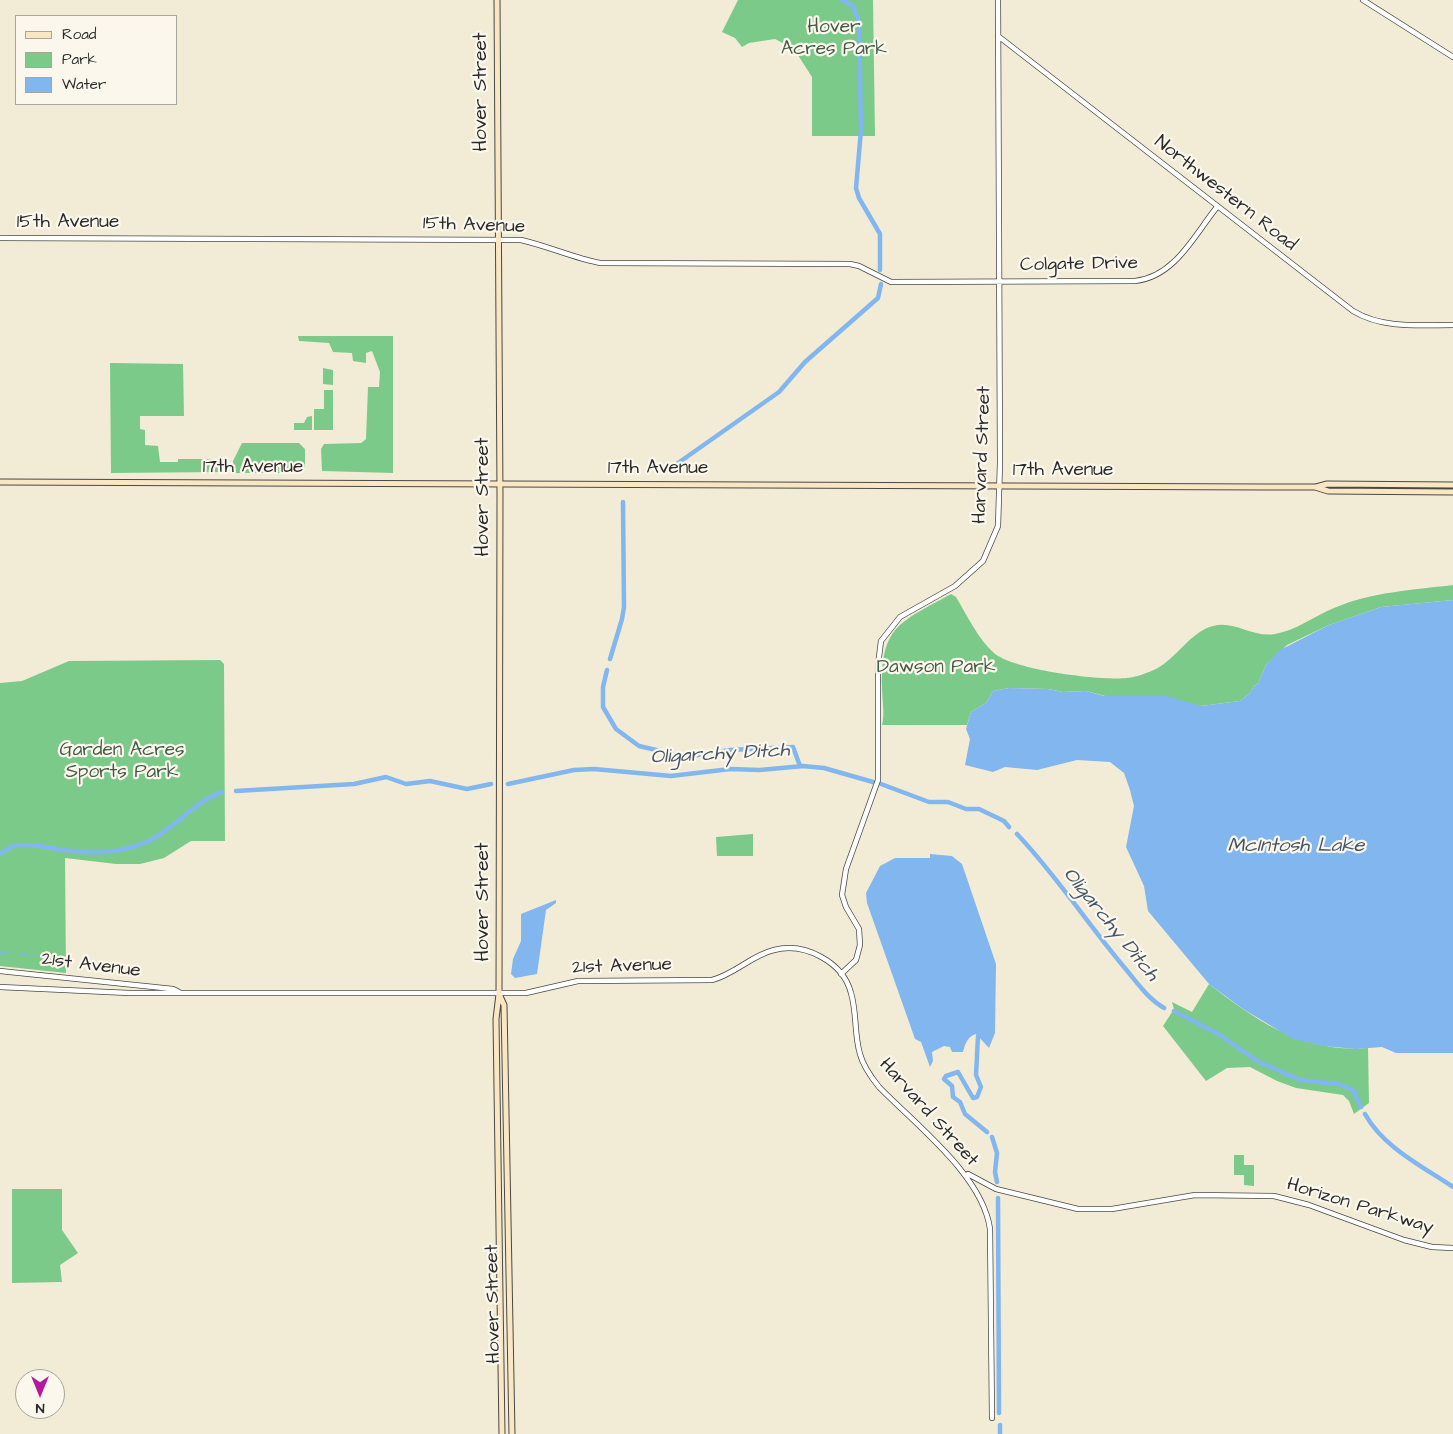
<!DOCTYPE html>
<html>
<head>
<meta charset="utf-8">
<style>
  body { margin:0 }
  #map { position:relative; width:1453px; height:1434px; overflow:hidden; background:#f2ecd6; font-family:"Architects Daughter",sans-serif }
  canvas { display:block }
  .legend { position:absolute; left:15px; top:15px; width:162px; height:90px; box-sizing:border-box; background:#fbf7ec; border:1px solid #a8a59f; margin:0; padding:6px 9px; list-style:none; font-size:15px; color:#2b2b2b }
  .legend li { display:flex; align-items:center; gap:10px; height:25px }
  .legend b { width:25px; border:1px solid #a8a59f }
  .north { position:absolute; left:15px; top:1369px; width:50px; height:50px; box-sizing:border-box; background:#fbf7ec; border:1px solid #a8a59f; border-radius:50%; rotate:180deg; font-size:14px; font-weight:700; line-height:20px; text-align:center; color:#2b2b2b }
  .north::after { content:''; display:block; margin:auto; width:18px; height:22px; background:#b5179e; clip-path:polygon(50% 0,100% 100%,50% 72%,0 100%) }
</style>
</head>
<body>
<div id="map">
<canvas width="1453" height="1434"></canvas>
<ul class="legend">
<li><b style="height:6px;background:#f9e7c3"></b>Road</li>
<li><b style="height:14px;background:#7cca89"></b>Park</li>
<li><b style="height:14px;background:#81b6ef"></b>Water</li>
</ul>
<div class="north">N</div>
</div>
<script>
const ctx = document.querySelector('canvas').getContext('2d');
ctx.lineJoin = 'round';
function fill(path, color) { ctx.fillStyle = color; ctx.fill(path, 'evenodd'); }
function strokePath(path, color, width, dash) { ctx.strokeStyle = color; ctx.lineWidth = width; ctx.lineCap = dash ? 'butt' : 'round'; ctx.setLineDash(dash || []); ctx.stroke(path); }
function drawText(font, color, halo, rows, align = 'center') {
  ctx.font = font + ' "Architects Daughter",sans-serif'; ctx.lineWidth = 4.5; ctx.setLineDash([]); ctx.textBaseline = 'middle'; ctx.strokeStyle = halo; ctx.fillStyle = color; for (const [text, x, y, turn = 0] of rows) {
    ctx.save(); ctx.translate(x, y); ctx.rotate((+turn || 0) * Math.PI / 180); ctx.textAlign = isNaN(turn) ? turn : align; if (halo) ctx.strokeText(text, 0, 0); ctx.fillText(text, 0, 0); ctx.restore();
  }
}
const green = new Path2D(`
  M738,0H873L875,136H812V77L794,49L775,39L749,43L742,47L735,38L722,32Z
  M298,336H393V473L322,471L321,449L324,444L361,443L366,439L368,387H379L380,372L372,351L366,353V363L353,361L352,353L333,352L329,343L299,341Z
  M110,363L183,364L184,416H140V429L145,430V445L158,446L160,462H178V459H221L223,461V472L111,473Z
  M323,368L333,370V385L323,384Z
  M324,390H333V430H314V409H324Z
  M312,416V430H294V423H304L307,417Z
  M242,443H299L305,449V466L300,473H234L233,461Z
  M1453,585V600L1381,607L1329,625L1287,645L1266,665L1258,684L1254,686L1250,693L1240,701L1201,706L1127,696H1105L1086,691L1063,692L1048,689L1009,688L993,691L986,703L971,712L967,725H882C885,715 882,698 882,687C881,625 901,622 951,594L956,597C967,615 978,639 994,653C1013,670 1101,681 1127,678C1137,677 1147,673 1156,669C1177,658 1190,632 1213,626C1234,620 1253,638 1275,634C1297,630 1314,616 1334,608C1372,592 1412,590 1453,585Z
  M220,660L224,664L225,841H191L164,858L140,864H116L65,858L66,973L0,966V683L22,681L69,661Z
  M753,834V856H717L716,837Z
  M1209,984C1258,1022 1303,1053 1368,1048L1369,1103L1354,1114L1349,1101L1343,1095L1296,1088L1277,1081L1250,1067L1227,1068L1206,1081L1163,1026L1174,1009L1172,1002L1192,1012Z
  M1234,1155H1244V1165H1254V1186L1244,1185V1175H1234Z
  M12,1189H62V1230L78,1253L60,1265L62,1282L12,1283Z`);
const water = new Path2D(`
  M1453,600V1053H1396L1382,1047L1356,1049L1323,1046L1293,1039L1243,1009L1209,984L1148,911L1144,886L1126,847L1134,806L1130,790L1124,773L1110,762L1077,760L1037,770L1005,767L993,772L965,765L970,739L966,729L971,712L986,703L993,691L1009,688L1048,689L1063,692L1086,691L1104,696H1167L1201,706L1240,701L1250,693L1254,686L1258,684L1266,665L1280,650L1329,625L1381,607Z
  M930,854L952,856L962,864L996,964L995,1033L989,1048L976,1034C968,1036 965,1044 963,1052H952L950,1047L944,1046L932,1052L933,1061L930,1067L921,1042L915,1039L867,903L866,893L880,866L895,858H930Z
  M556,900V903L546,910L537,974L515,978L511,974L513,959L521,941V914Z`);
const stream = new Path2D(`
  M0,952L47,957L53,963`);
const canal = new Path2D(`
  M842,0L853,6L859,22L861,130L856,188L859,198L880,234V270
  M671,468L779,392L805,362L878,298L881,284
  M610,659L622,619L624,607L623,502
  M607,670L603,687V707L616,729L639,746L686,757L730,750L793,747L800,766
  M508,784L574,770L594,769L671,776L730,769L760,770L803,766L824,768L873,782
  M881,784L929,802H948L966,809H979L1004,821L1009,827
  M236,791L354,784L386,777L406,784L430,781L467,789L491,784
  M1017,834C1056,875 1087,923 1124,967C1136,981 1147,998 1164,1008
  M0,854L13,846L21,845C38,844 53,849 70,851C95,854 123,852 146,842C174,830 193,802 222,792
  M1174,1011L1220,1035L1257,1061L1300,1080L1339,1084L1353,1090L1361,1107
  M978,1036L976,1075L981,1087L977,1097L973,1098L958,1072L946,1076L944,1079L952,1086L953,1097L960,1102L965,1114L987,1132
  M1365,1114C1383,1147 1422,1166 1453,1187
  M992,1137L997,1153L995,1172L997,1182
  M998,1198L999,1413
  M1000,1425V1434`);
const tertiary = new Path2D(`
  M1363,0L1453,57
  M998,36L1353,311C1383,329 1419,325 1453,325
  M0,238L521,240C548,246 573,258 600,263L850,264L859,266L891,282L1135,281C1175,277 1195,234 1217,207
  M0,971L173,989L179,992
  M841,974L856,960L860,945L859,929L846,907L842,895L846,869L878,780V665L881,641L900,617L955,586L983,561L998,526L1000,463L998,0
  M0,987L129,993H526L578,981L712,980C735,974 752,955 774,950C805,942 843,962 851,993C857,1013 854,1034 860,1054C863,1066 871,1077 879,1087C916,1125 983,1176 990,1229L992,1418
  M968,1174L996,1189L1078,1209H1112L1195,1195L1274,1196L1309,1205L1404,1240L1432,1247L1453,1248`);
const secondary = new Path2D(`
  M497,0L500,495L499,994L496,1019L502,1434
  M0,482L1265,487H1315L1328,491L1453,492
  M1316,487L1327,484L1453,485
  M499,994L504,1005L512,1434`);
const parkNames = [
  ["Hover",834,28],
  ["Acres Park",834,50],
  ["Dawson Park",936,668],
  ["Garden Acres",122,751],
  ["Sports Park",122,773]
];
const streetNames = [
  ["Hover Street",482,92,-90],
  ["Northwestern Road",1225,194,38],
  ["15th Avenue",68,223],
  ["15th Avenue",474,226,2],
  ["Colgate Drive",1079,265,-1],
  ["Harvard Street",983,455,-88],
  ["17th Avenue",253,468],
  ["17th Avenue",658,469],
  ["17th Avenue",1063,471],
  ["Hover Street",484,497,-90],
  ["Hover Street",484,902,-90],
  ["21st Avenue",91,966,7],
  ["21st Avenue",622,967,-2],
  ["Harvard Street",928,1113,48],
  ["Horizon Parkway",1360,1207,17],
  ["Hover Street",494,1304,-91]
];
const waterNames = [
  ["Oligarchy Ditch",720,755,-3],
  ["McIntosh Lake",1296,847],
  ["Oligarchy Ditch",1110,925,51]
];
fill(green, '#7cca89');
fill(water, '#81b6ef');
strokePath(stream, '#81b6ef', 1);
strokePath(canal, '#81b6ef', 4.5);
strokePath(tertiary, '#494845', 6);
strokePath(secondary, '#494845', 7);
strokePath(tertiary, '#fff', 4.5);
strokePath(secondary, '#f9e7c3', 5);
drawText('19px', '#435b47', '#fbf7ec', parkNames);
drawText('19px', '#2b2b2b', '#fbf7ec', streetNames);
drawText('italic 20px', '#455566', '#fbf7ec', waterNames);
</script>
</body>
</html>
